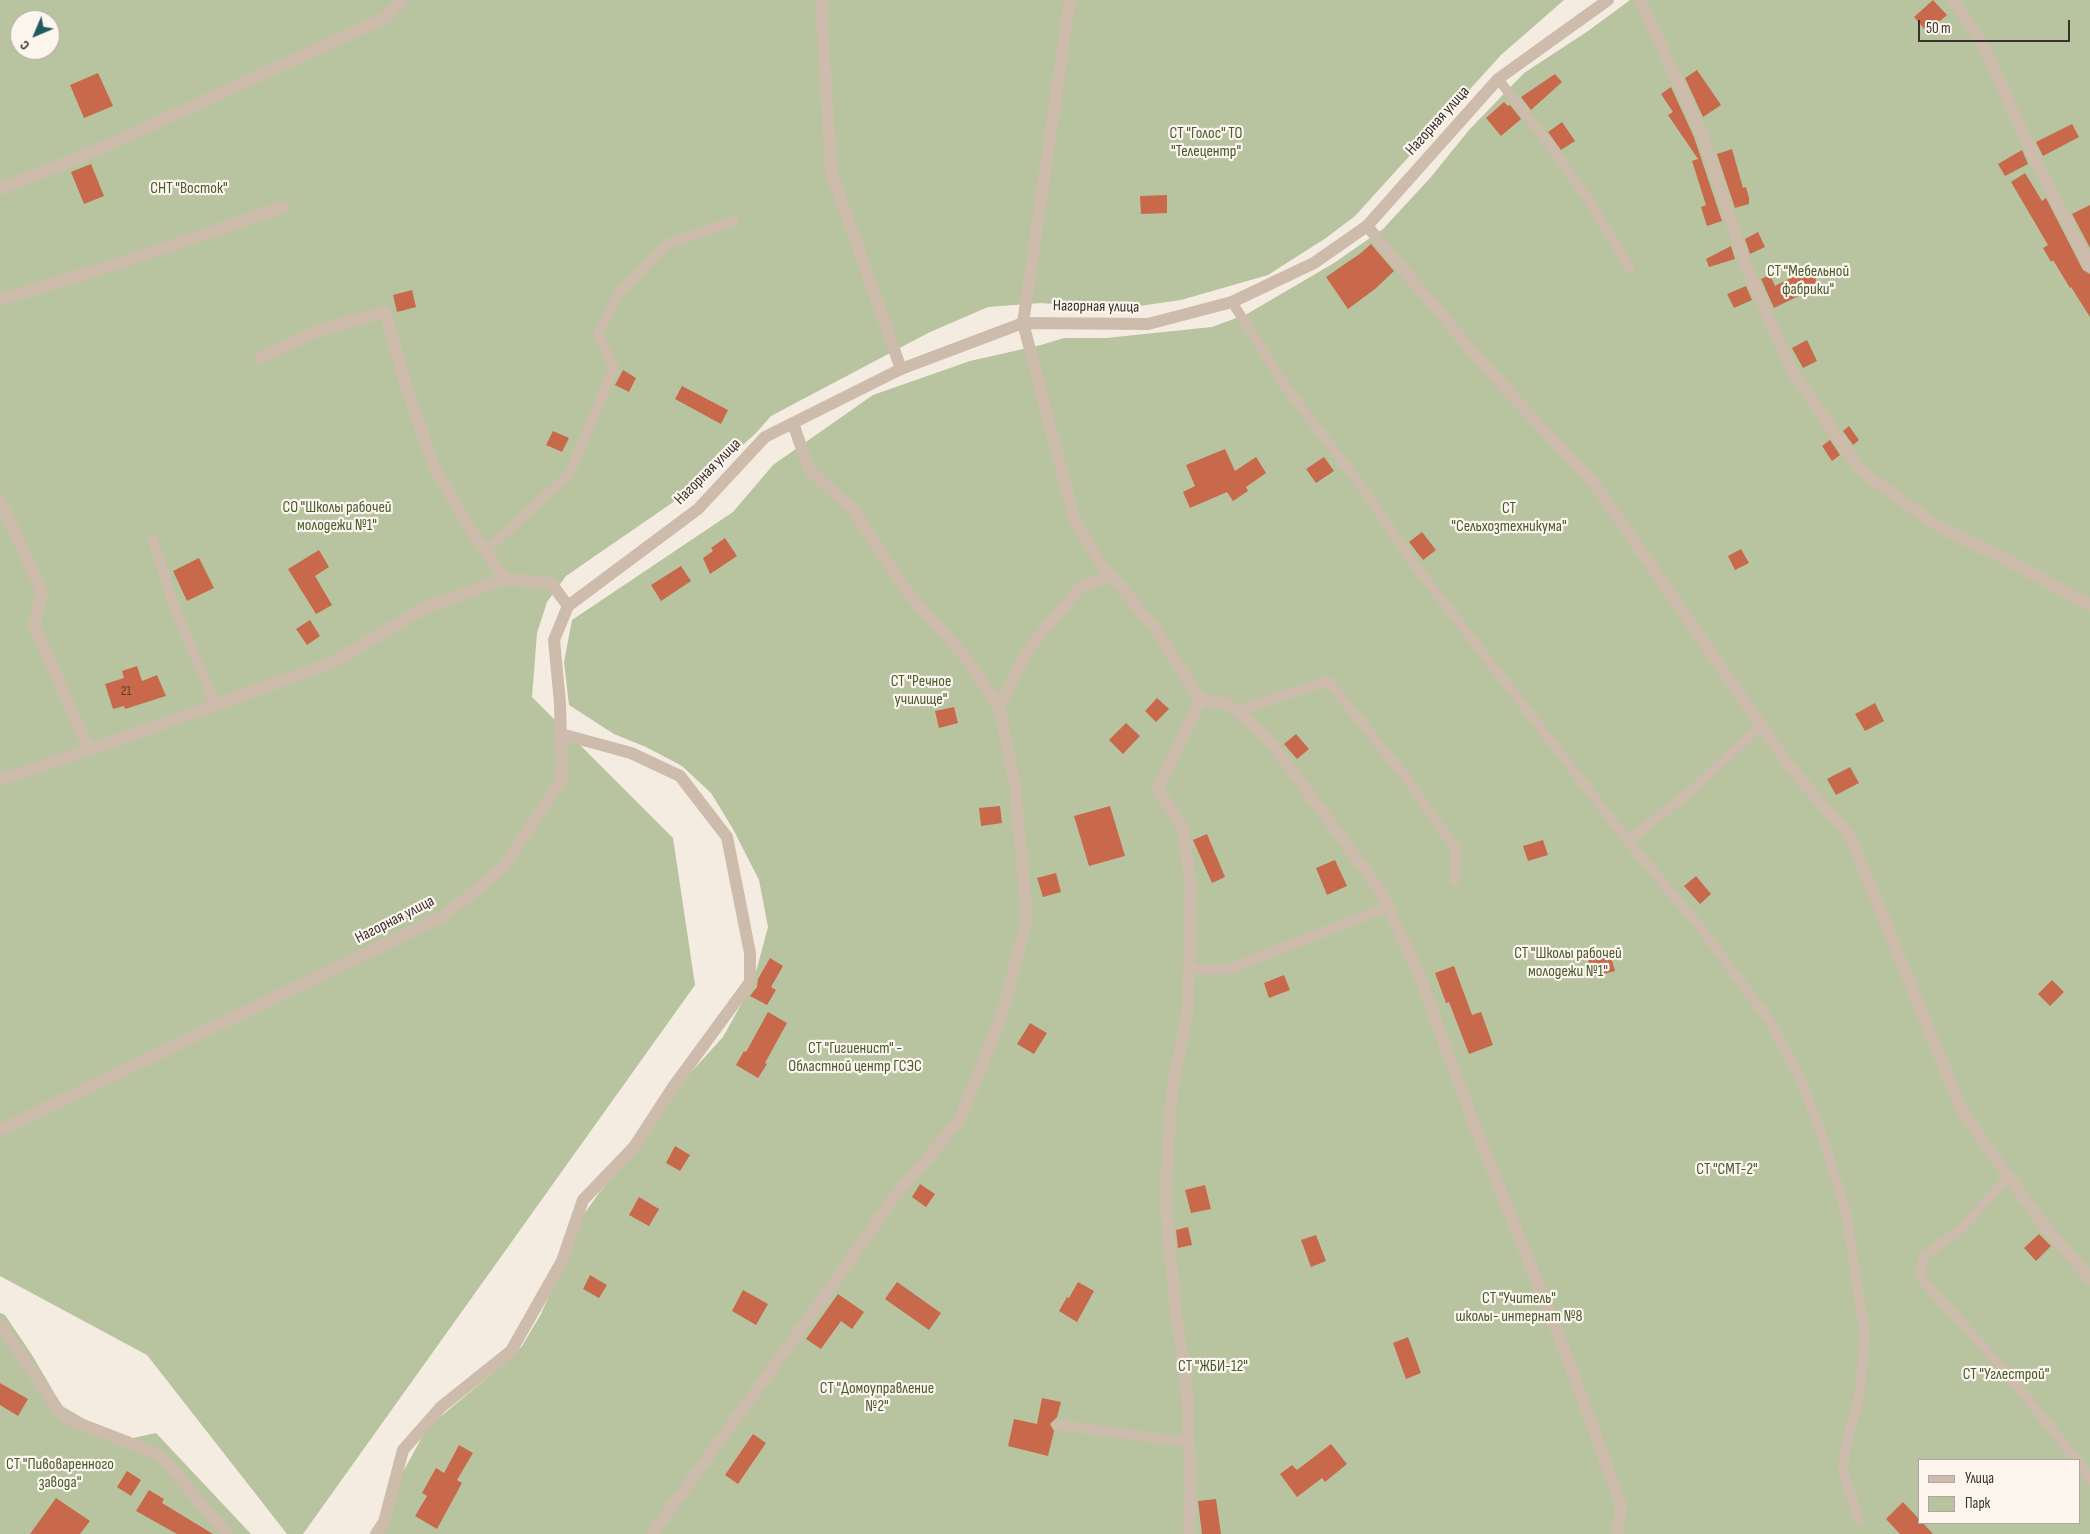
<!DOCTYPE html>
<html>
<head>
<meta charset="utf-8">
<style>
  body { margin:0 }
  #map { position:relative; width:2090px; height:1534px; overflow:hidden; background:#f4ebe1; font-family:"Sofia Sans Condensed",sans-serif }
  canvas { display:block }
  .legend { position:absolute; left:1918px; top:1459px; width:162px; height:65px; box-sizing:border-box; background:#fbf5ee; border:1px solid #aea6a0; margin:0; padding:6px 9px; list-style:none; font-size:15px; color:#3b302b }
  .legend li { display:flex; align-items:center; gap:10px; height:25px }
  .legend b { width:25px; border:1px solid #aea6a0 }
  .north { position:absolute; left:10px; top:10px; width:50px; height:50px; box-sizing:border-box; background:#fbf5ee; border:1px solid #aea6a0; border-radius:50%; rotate:225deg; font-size:14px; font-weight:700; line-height:20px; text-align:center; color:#3b302b }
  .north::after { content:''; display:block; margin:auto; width:18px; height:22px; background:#1f5a5e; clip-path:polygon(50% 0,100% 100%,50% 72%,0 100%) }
  .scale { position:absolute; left:1918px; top:20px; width:152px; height:22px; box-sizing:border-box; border:2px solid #3b302b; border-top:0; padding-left:6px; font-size:15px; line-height:18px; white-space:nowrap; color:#3b302b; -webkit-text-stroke:4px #fbf5ee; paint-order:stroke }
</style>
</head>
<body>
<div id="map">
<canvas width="2090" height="1534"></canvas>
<ul class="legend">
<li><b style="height:6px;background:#cdbbac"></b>Улица</li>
<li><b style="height:14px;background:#b8c4a0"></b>Парк</li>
</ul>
<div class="north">С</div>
<div class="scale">50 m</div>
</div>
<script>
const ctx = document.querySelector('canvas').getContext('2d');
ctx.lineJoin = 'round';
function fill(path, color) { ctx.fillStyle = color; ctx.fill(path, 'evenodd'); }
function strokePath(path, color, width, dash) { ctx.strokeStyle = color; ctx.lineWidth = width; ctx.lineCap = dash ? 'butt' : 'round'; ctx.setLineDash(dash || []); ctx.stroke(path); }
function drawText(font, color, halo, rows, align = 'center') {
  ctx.font = font + ' "Sofia Sans Condensed",sans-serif'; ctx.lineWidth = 4.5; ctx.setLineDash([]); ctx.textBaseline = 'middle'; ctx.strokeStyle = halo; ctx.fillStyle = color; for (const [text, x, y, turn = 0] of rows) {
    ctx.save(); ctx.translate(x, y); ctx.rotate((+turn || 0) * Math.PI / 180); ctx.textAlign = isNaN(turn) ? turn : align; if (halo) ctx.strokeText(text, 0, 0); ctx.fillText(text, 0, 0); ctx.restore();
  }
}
const green = new Path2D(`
  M0,0H1564L1501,55L1355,216L1326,238L1268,275L1181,300L1118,309L1041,303L988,307L928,333L771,416L756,433L698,485L566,576L547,602L537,633L532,697L673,838L695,985L303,1534H287L147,1355L0,1276ZM20,20H50V50H20Z
  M1630,0H2090V1534H380L399,1479L427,1428L506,1362L522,1346L541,1314L584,1214L599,1193L636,1150L674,1091L723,1037L753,983L768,927L759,880L733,829L711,793L682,766L646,747L614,734L569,705L564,662L572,620L733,512L773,465L873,395L970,361L1041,345L1064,338H1106L1212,327L1247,314L1334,263L1383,229L1431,177L1469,130L1524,73L1588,31ZM1919,1460H2079V1523H1919Z
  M0,1313L5,1315L32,1355L62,1406L86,1420L133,1438L156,1433L251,1534H0Z`);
const building = new Path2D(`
  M1933,0L1947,15L1927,32L1914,17Z
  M1697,70L1721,105L1703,117L1685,78Z
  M98,73L113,106L84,118L70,85Z
  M1555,74L1562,82L1531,110L1521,97Z
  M1671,87L1694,137L1722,221L1707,226L1701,207L1706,205L1692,161L1698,159L1668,115L1673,112L1661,94Z
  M1504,102L1508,106L1510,105L1521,119L1501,136L1486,118Z
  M1562,122L1575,141L1561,150L1548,132Z
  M2072,124L2079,137L2043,156L2036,142Z
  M1732,149L1743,188L1746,187L1749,198V204L1735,208L1717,154Z
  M2022,150L2028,164L2005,176L1998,164Z
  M91,164L104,196L84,204L71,172Z
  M2025,173L2042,201L2046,198L2083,270L2090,274V317L2071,287L2070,288L2053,260L2051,262L2043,248L2048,245L2011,182Z
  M1167,195V213L1141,214L1140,196Z
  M2090,205V248L2072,214Z
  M1758,232L1765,247L1750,254L1745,239Z
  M1371,244L1394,271L1375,289L1348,309L1326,277L1361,253Z
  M1731,246L1735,259L1709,267L1706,259Z
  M1810,268L1819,286L1774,308L1761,279L1770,275L1775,286Z
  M1746,286L1752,300L1734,308L1727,294Z
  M412,290L416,307L397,312L393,295Z
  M1807,340L1817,361L1803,368L1792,348Z
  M623,370L636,378L629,392L615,385Z
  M682,386L728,410L721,424L675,399Z
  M1849,426L1859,440L1853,445L1843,431Z
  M553,431L569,438L562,452L546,445Z
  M1830,440L1840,455L1832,461L1822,446Z
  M1225,449L1235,471L1256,457L1266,473L1246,487L1248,491L1233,501L1227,492L1190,508L1183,492L1195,486L1186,465Z
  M1324,457L1334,471L1316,483L1306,469Z
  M1422,532L1436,550L1423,560L1409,542Z
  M725,538L737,556L710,574L703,558L713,551L711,548Z
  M1741,549L1749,563L1735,570L1728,556Z
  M319,550L329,567L315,576L332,605L316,614L288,569Z
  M199,558L214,588L187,601L173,571Z
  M681,566L691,581L661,601L651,585Z
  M310,620L320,636L307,645L296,629Z
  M137,666L142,681L157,675L166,696L125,709L124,706L113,709L105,684L124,678L122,671Z
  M1157,698L1169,709L1156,722L1145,711Z
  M1875,703L1884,721L1865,731L1855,714Z
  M954,707L958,723L939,728L935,711Z
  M1126,723L1140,736L1123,754L1109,740Z
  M1296,734L1309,749L1297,759L1284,744Z
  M1850,767L1859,783L1836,795L1827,779Z
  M1000,806L1002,823L981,826L979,808Z
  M1110,806L1125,856L1089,866L1074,816Z
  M1207,834L1225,877L1212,883L1193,840Z
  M1543,840L1548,855L1528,861L1523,846Z
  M1335,860L1347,886L1327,895L1316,868Z
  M1056,873L1061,892L1043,897L1037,878Z
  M1696,876L1711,894L1700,904L1684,886Z
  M1610,954L1615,971L1593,977L1588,960Z
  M770,958L783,966L771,987L776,990L767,1005L750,996L757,987L758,979Z
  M1454,966L1472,1015L1481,1012L1493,1045L1469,1054L1449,1002L1446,1003L1435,973Z
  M1284,975L1290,990L1269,998L1264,983Z
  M2052,980L2064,992L2050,1006L2038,994Z
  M768,1012L787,1023L765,1063L767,1064L758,1078L736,1065L744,1051L746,1052Z
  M1030,1023L1047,1033L1034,1054L1017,1044Z
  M675,1146L690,1155L680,1171L666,1163Z
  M920,1184L935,1194L926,1207L912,1197Z
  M1205,1185L1211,1209L1191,1213L1185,1190Z
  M639,1197L659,1209L649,1226L629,1215Z
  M1188,1227L1192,1245L1178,1248L1176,1230Z
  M2039,1234L2051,1246L2036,1261L2024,1248Z
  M1316,1235L1326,1261L1311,1267L1301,1240Z
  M590,1275L607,1285L599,1298L583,1289Z
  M897,1282L941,1313L929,1330L885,1299Z
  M1078,1282L1094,1291L1077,1322L1059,1311L1067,1297L1069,1298Z
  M743,1290L768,1304L756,1325L732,1311Z
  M838,1294L864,1312L852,1329L841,1321L821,1349L806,1339Z
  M1408,1337L1421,1373L1406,1379L1393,1343Z
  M0,1383L28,1399L18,1416L0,1405Z
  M1042,1398L1061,1402L1057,1417L1050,1424L1054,1431L1048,1456L1008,1446L1014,1419L1037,1424Z
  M753,1434L766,1443L738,1484L725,1475Z
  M1331,1444L1347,1464L1325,1482L1322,1478L1297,1497L1280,1474L1292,1465L1297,1470Z
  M459,1445L473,1453L457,1480L462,1483L437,1529L415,1516L427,1496L422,1493L436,1468L444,1473Z
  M127,1471L141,1480L131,1496L117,1487Z
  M149,1490L164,1499L162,1503L213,1534H177L136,1511Z
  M56,1498L90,1521L80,1534H30Z
  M1216,1499L1221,1534H1202L1198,1501Z
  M1903,1502L1919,1519V1523H1923L1933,1534H1900L1886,1519Z`);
const service = new Path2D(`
  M1498,79L1543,136L1589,201L1630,268
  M1232,302L1288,390L1363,488L1414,564L1628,841L1704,932L1771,1023L1800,1078L1823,1138L1846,1212L1865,1336L1859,1398L1847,1441L1843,1470L1859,1521
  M153,539L172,601L215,704
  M485,551L569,475L614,368L598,334L619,293L667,244L734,221
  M1236,711L1328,681L1406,778L1456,849L1455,880
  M1628,841L1692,790L1761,725
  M1189,969L1226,970L1388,907
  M2009,1176L1959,1231L1923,1256L1921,1278L1999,1364L2077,1460
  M1057,1425L1189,1442
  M2079,1463L2090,1479`);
const minor = new Path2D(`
  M821,0L831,171L901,369
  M1070,0L1023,323L1075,521L1099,561L1155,628L1200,700L1158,789L1183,828L1191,887L1188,1009L1172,1091L1165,1199L1177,1321L1187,1391L1190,1475L1189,1534
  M1640,0L1702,134L1744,261L1792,371L1861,471L1939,527L2005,559L2090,605
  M1953,0L1983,45L2042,174L2090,266
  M0,189L97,150L385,18L403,0
  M1367,226L1482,363L1596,486L1790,767L1851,838L1962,1111L2039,1219L2090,1279
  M0,300L132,259L284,207
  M260,358L317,331L385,312L408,392L434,467L472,532L505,579
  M793,423L809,470L853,510L906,590L969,662L999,707
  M0,499L42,593L34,625L89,750L332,663L426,607L505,579L551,583L568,606
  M1200,700L1227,703L1267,737L1380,890L1417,969L1472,1119L1568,1359L1621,1505L1618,1534
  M0,780L89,750
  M0,1324L63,1417L160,1455L227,1534
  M376,1534L384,1522L403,1450L441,1407L511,1351L562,1261L583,1200L634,1147L673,1087L750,982V953L727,837L680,776L631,753L561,734
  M652,1534L806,1322L893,1199L959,1121L1002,1015L1027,918L1015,785L999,707L1027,651L1080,587L1111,576`);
const tertiary = new Path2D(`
  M0,1130L442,917L502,869L562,779L560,703L554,640L568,606L698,509L765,437L901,369L1023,323L1148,324L1232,302L1314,263L1367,226L1498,79L1608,0`);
const numberNames = [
  ["21",126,691]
];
const streetNames = [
  ["Нагорная улица",1438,121,-48],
  ["Нагорная улица",1096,307,1],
  ["Нагорная улица",708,472,-45],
  ["Нагорная улица",395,920,-27]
];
const parkNames = [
  ["СТ \"Голос\" ТО",1206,134],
  ["\"Телецентр\"",1206,152],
  ["СНТ \"Восток\"",189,189],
  ["СТ \"Мебельной",1808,272],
  ["фабрики\"",1808,290],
  ["СО \"Школы рабочей",337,508],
  ["молодежи №1\"",337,526],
  ["СТ",1509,509],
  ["\"Сельхозтехникума\"",1509,527],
  ["СТ \"Речное",921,682],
  ["училище\"",921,700],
  ["СТ \"Школы рабочей",1568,954],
  ["молодежи №1\"",1568,972],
  ["СТ \"Гигиенист\" -",855,1049],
  ["Областной центр ГСЭС",855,1067],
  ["СТ \"СМТ-2\"",1727,1170],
  ["СТ \"Учитель\"",1519,1299],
  ["школы- интернат №8",1519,1317],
  ["СТ \"ЖБИ-12\"",1213,1367],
  ["СТ \"Углестрой\"",2006,1375],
  ["СТ \"Домоуправление",877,1389],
  ["№2\"",877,1407],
  ["СТ \"Пивоваренного",60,1465],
  ["завода\"",60,1483]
];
fill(green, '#b8c4a0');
fill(building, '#c8694b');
strokePath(service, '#cdbbac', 10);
strokePath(minor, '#cdbbac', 12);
strokePath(tertiary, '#cdbbac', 12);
drawText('14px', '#5e3e33', null, numberNames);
drawText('16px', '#3b302b', '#fbf5ee', streetNames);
drawText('16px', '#4a5a2e', '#fbf5ee', parkNames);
</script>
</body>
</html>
